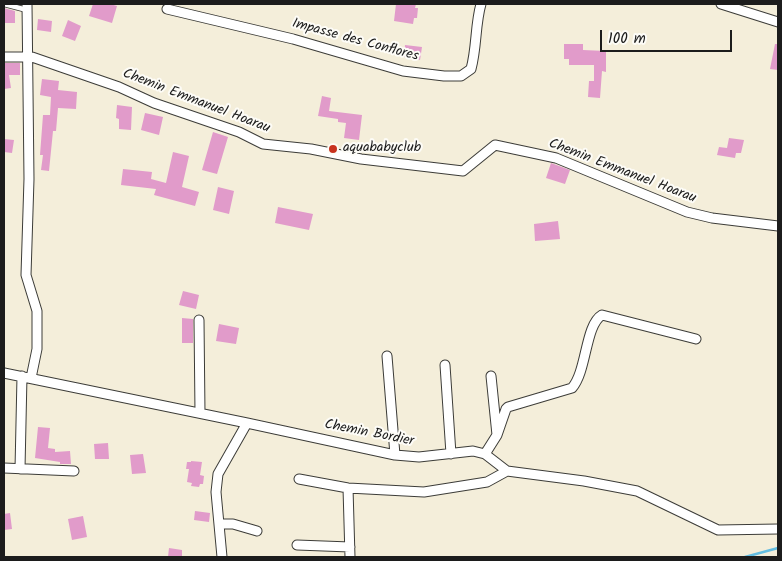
<!DOCTYPE html>
<html>
<head>
<meta charset="utf-8">
<style>
  body { margin:0 }
  #map { position:relative; width:782px; height:561px; overflow:hidden; background:#f4eeda; font-family:Kalam,sans-serif }
  canvas { display:block }
  .frame { position:absolute; inset:0; border:5px solid #1c1c1c; pointer-events:none }
  .scale { position:absolute; left:600px; top:30px; width:132px; height:22px; box-sizing:border-box; border:2px solid #1c1c1c; border-top:0; padding-left:6px; font-size:15px; line-height:18px; white-space:nowrap; color:#1c1c1c; -webkit-text-stroke:4px #fdfcf7; paint-order:stroke }
</style>
</head>
<body>
<div id="map">
<canvas width="782" height="561"></canvas>
<div class="frame"></div>
<div class="scale">100 m</div>
</div>
<script>
const ctx = document.querySelector('canvas').getContext('2d');
ctx.lineJoin = 'round';
function strokePath(path, color, width, dash) { ctx.strokeStyle = color; ctx.lineWidth = width; ctx.lineCap = dash ? 'butt' : 'round'; ctx.setLineDash(dash || []); ctx.stroke(path); }
function fill(path, color) { ctx.fillStyle = color; ctx.fill(path, 'evenodd'); }
function drawText(font, color, halo, rows, align = 'center') {
  ctx.font = font + ' Kalam,sans-serif'; ctx.lineWidth = 4; ctx.setLineDash([]); ctx.textBaseline = 'middle'; ctx.strokeStyle = halo; ctx.fillStyle = color; for (const [text, x, y, turn = 0] of rows) {
    ctx.save(); ctx.translate(x, y); ctx.rotate((+turn || 0) * Math.PI / 180); ctx.textAlign = isNaN(turn) ? turn : align; if (halo) ctx.strokeText(text, 0, 0); ctx.fillText(text, 0, 0); ctx.restore();
  }
}
const stream = new Path2D(`
  M745,557L778,548`);
const building = new Path2D(`
  M93,4H110L117,6L112,23L89,16Z
  M396,4H416L415,8H418L417,18H414L413,24L394,21Z
  M4,8L15,11V23H4Z
  M38,19L52,21L51,32L37,30Z
  M68,20L81,26L75,41L62,36Z
  M564,44H583V50L606,51V72L602,71L600,98L588,97L589,81H594V65H569V59H564Z
  M775,44H778V70L770,69Z
  M405,45L422,47L420,60L404,57Z
  M4,63H20V75H9L11,88L4,89Z
  M42,79L59,81L58,90L77,92L76,109L58,108L56,131H53L49,171L41,170L43,155H40L43,115H50L51,97L40,95Z
  M322,96L331,98L329,111L362,115L359,140L344,138L346,123L338,122V119L318,116Z
  M117,105L132,107L131,130L119,129V119L116,118Z
  M145,113L163,117L159,135L141,130Z
  M213,132L228,137L217,174L202,170Z
  M729,138L744,140L741,153H736L735,158L717,155L719,147L727,148Z
  M4,139L14,140L12,153L4,152Z
  M173,152L189,156L182,187L199,192L195,206L154,195L156,189L121,185L123,169L152,172L151,179L166,183Z
  M551,163L570,170L565,184L546,178Z
  M218,187L234,191L229,214L213,210Z
  M278,207L313,214L309,230L275,223Z
  M558,221L560,239L535,241L534,224Z
  M183,291L199,295L196,309L179,305Z
  M182,318L193,319V343H182Z
  M219,324L239,328L236,344L216,341Z
  M38,427L50,428L48,448L55,449V452L70,451L71,464H60V462L35,458Z
  M108,443L109,459H95L94,444Z
  M143,454L146,473L132,474L130,455Z
  M191,461L202,462L200,475L204,476L203,484H200L199,487L191,486L192,483L187,482L189,469H186L187,462H191Z
  M195,511L210,513L209,522L194,520Z
  M10,513L12,529L4,530V514Z
  M83,516L87,537L72,540L68,519Z
  M169,548L182,550V557H168Z`);
const lane = new Path2D(`
  M4,4L27,10`);
const street = new Path2D(`
  M27,4L29,179L26,275L37,311V349L31,378
  M721,4L778,22
  M167,9L293,39L403,71L444,76H461L471,69C477,47 475,25 481,4
  M4,57H32L119,87L154,103L239,132L263,144L311,149L361,159L463,171L495,145L556,158L687,212L712,218L778,226
  M199,320L200,413
  M387,356L395,455
  M445,365L451,454
  M4,373L247,423L395,455L419,457L473,451L485,454L507,471L584,481L637,491L718,530L778,529
  M497,435L506,409L508,407L572,388C587,371 585,325 602,315L696,339
  M485,454L497,435L491,376
  M4,468L74,471
  M20,469L22,376
  M299,479L348,488L424,492L487,482L507,471
  M348,488L350,557
  M219,524H233L257,531
  M297,545L350,547
  M222,557L216,492L218,474L247,423`);
const markers = [
  [333,149,5,"#c8321e"]
];
const streetNames = [
  ["Impasse des Conflores",355,41,15],
  ["Chemin Emmanuel Hoarau",196,102,21],
  ["Chemin Emmanuel Hoarau",622,172,21],
  ["Chemin Bordier",369,434,11]
];
const poiNames = [
  ["aquababyclub",343,149]
];
strokePath(stream, '#63bde1', 2.5);
fill(building, '#e19bca');
strokePath(lane, '#3c3c38', 6);
strokePath(street, '#3c3c38', 11);
strokePath(lane, '#fff', 4.5);
strokePath(street, '#fff', 9);
for (const [x, y, r, color] of markers) { const dot = new Path2D(); dot.arc(x, y, r, 0, 2 * Math.PI); ctx.fillStyle = color; ctx.fill(dot); strokePath(dot, '#fdfcf7', 2); }
drawText('14px', '#1c1c1c', '#fdfcf7', streetNames);
drawText('14px', '#1c1c1c', '#fdfcf7', poiNames, 'left');
</script>
</body>
</html>
